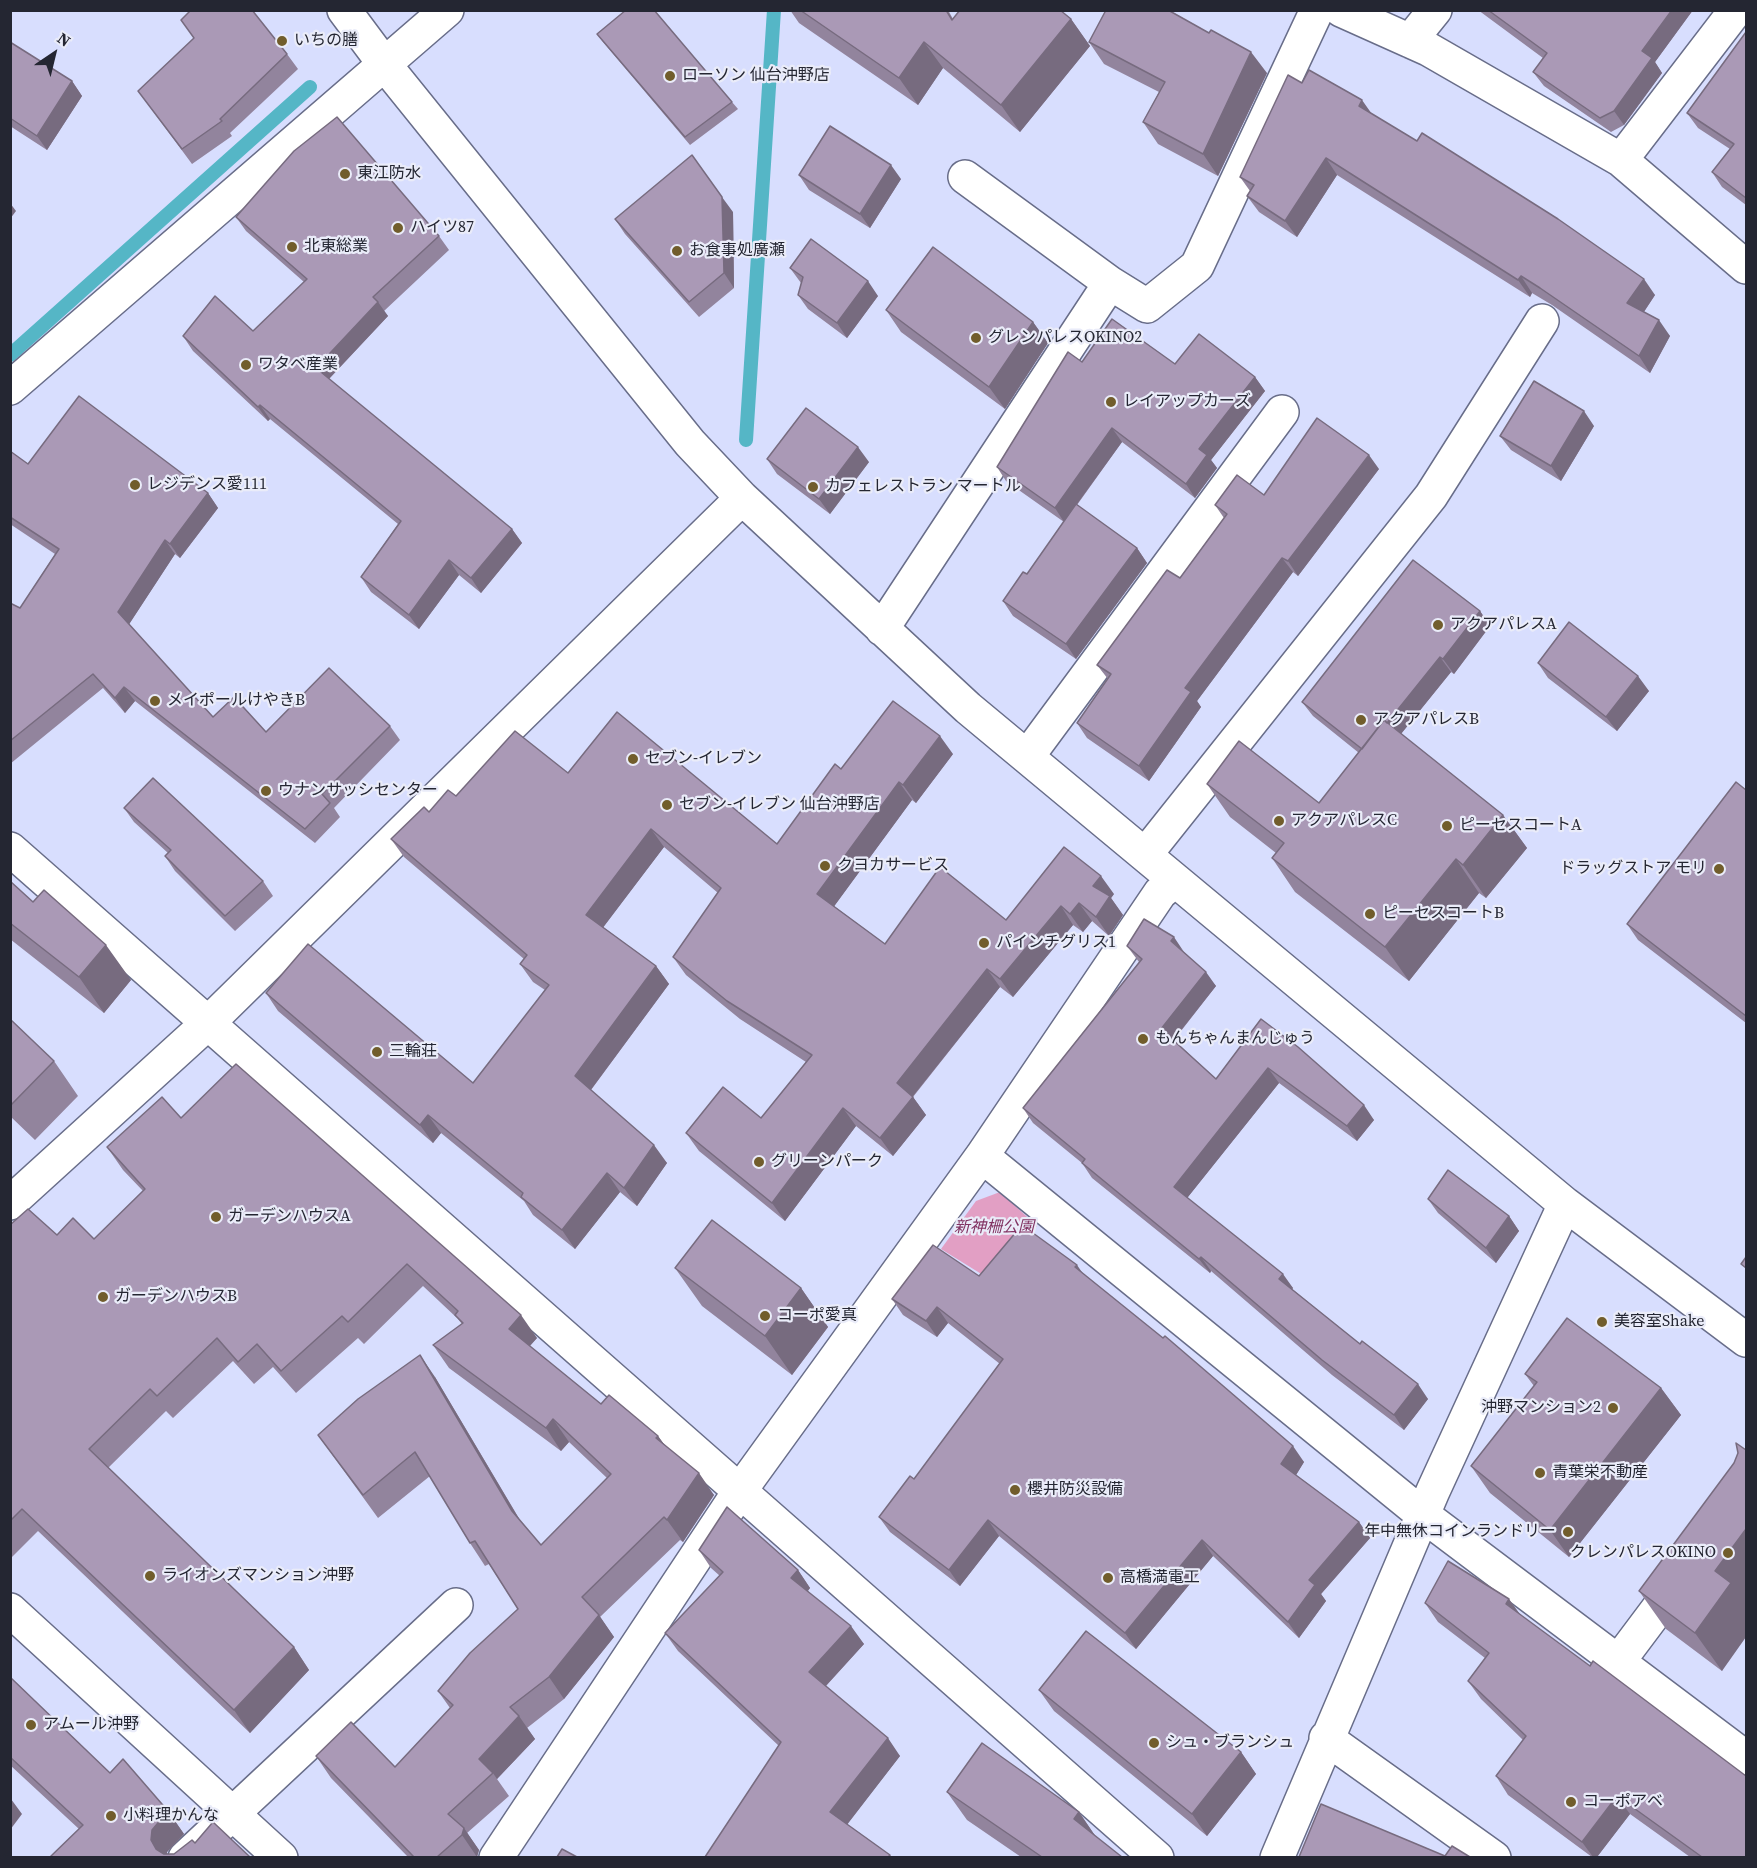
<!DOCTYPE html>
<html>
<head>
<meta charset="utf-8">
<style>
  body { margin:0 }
  #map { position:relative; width:1757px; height:1868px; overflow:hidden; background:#d8defe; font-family:"Source Serif 4",serif }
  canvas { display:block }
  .frame { position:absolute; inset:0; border:12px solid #242632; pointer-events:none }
  .north { position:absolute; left:24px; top:24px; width:60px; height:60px; -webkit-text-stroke:4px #eaecf9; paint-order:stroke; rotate:35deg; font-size:16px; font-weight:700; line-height:24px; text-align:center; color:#242632 }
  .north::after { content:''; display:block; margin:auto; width:21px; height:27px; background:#242632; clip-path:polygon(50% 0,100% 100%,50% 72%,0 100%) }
</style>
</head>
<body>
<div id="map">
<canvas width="1757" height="1868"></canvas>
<div class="frame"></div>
<div class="north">N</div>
</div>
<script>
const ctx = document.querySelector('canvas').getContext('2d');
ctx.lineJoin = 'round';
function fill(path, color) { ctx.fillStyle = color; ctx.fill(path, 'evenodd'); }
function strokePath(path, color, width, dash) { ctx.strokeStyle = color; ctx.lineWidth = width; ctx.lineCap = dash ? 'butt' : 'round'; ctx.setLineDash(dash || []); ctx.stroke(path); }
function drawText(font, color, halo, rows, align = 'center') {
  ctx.font = font + ' "Source Serif 4","Noto Sans JP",serif'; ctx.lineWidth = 4.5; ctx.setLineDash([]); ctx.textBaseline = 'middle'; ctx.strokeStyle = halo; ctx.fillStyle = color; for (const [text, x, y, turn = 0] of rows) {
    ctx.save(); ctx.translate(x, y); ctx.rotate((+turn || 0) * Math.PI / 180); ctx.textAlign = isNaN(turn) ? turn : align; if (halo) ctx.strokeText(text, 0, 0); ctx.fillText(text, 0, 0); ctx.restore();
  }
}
const green = new Path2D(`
  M1000,1192L1037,1226L991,1280L941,1249L976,1201Z`);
const stream = new Path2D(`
  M10,355L310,87
  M746,440L774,10`);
const minor = new Path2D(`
  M344,10L385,65L690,443L742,498L968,708L1565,1204L1746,1340
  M1341,10L1428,49L1621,160L1746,267
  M1410,41L1435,10
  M1621,160L1736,10
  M965,177L1110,283
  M10,388L447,10
  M882,629L1110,283L1147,306L1197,266L1317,10
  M1027,757L1282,412
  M10,849L1157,1858
  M1145,855L1431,496L1542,321
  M982,1156L1423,1515L1746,1758
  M10,1203L209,1022L742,498
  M10,1610L281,1858
  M1618,1662L1681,1578
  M1326,1738L1494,1858
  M185,1858L456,1605
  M496,1858L739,1492L982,1156L1160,893L1174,881
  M1277,1858L1433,1491L1565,1204`);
const wall = new Path2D(`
  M790,10H948L953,19H1071L1090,46L1020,132L943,68L918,105L799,23Z
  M1478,10H1693L1655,62L1662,73L1624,125L1611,132L1544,86L1533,72L1543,58Z
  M1746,32V205L1722,187L1712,172L1730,149L1698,128L1687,113Z
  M597,34L732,102L738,109L690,145L603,42Z
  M10,42L72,81L82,96L47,150L10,126Z
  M1089,42L1267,73L1218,176L1158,144L1143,122L1159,92L1104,64Z
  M287,54L298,69L230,133L232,136L192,164L138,91Z
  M1372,114L1655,295L1644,312L1670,336L1650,373L1552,305L1532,293L1530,297L1337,175L1297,237L1259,212L1247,196L1250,191L1240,177Z
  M799,175L901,179L870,228L809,190Z
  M733,212L734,288L699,317L625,234L615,219Z
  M236,217L439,236L449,250L384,311L388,316L329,379L512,529L522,543L481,593L459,575L419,629L371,592L361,577L398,524L270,419L268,421L193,351L183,336L253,331L304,282L246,231Z
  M790,268L878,296L847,338L808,309L798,295L801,283Z
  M886,310L1033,322L1048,343L1005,409L901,332Z
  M1082,362L1175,364L1255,377L1265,391L1211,460L1217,468L1195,498L1122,442L1077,505L1137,548L1147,563L1076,659L1013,616L1003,601L1027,574L1064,522L1006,481L997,467Z
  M1594,426L1561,481L1511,450L1500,436Z
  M10,451L28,464L208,493L218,508L180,558L175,554L129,624L213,717L266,732L390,726L400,740L334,808L340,817L315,843L135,701L125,713L103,688L10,764V603L20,608L55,554L10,524Z
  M767,459L869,462L830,514L777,474Z
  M1379,469L1298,576L1293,572L1197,701L1201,707L1149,781L1087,738L1077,723L1108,679L1097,665L1180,578L1224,518L1215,505Z
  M1480,611L1490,626L1454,674L1451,672L1401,734L1503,815L1527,848L1486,898L1479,893L1409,981L1295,892L1272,858L1276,853L1230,817L1207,784L1319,803L1359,753L1313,716L1302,702Z
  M1538,663L1649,691L1617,731L1548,678Z
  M953,754L916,803L912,800L834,906L885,944L1006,920L1114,894L1111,898L1123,915L1109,936L1092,921L1083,932L1073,925L1013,997L1000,987L913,1097L926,1115L893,1156L856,1126L785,1221L699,1151L686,1133L761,1118L806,1062L740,1019L686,975L673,957L718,893L664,847L603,927L656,966L669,984L591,1090L667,1163L637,1206L620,1192L575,1249L533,1215L524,1201L441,1133L433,1143L278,1011L266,993L473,1083L545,990L533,982L520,964L524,959L404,857L391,839L429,812L456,796L568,773L777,844L841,769Z
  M1746,790V1023L1638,940L1627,924Z
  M124,808L263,881L273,896L235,931L175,871L165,856L168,853L134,822Z
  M10,881L33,902L131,980L104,1013L10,939Z
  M1127,946L1184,952L1216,986L1174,1040L1216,1079L1261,1019L1374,1120L1357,1141L1279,1083L1187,1198L1293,1288L1292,1289L1428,1399L1404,1430L1332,1375L1211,1271L1210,1273L1092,1178L1082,1163L1033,1123L1023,1108L1139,962Z
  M10,1019L54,1061L78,1096L35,1140L10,1116Z
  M181,1118L537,1338L530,1346L601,1404L658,1436L666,1447L714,1495L683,1542L680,1540L600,1617L614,1637L564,1699L527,1728L535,1739L497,1779L509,1796L467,1833L479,1850L477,1857H408L331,1778L316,1756L395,1767L450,1708L438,1691L518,1609L489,1564L485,1566L470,1543L430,1476L378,1518L318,1435L435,1377L520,1520L541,1545L607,1478L569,1442L561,1451L449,1368L433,1345L462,1324L457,1318L423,1286L364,1344L358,1338L296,1393L273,1367L254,1384L233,1361L173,1418L166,1411L108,1468L294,1647L309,1670L250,1733L38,1531L10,1559V1225L57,1235L94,1239L143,1191L123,1170L107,1147Z
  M1428,1199L1509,1216L1519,1231L1496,1263L1438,1213Z
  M675,1268L801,1288L828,1327L792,1375L702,1306Z
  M1084,1274L1304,1462L1296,1475L1359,1522L1370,1538L1321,1594L1326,1601L1299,1638L1213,1556L1136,1649L999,1536L960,1586L890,1532L879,1517L914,1479L1000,1364L948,1323L937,1337L903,1315L892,1299Z
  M1525,1374L1661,1388L1681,1415L1569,1557L1490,1493L1471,1466L1534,1386Z
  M1746,1450V1604L1722,1671L1666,1629L1639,1591Z
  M699,1550L798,1570L810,1588L808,1591L864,1644L826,1686L900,1756L847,1824L890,1855L892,1857H705L779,1746L678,1651L665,1633L720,1576L711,1568Z
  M1425,1603L1521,1615L1746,1857H1690L1630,1814L1597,1857H1592L1508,1795L1496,1776L1523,1740L1481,1699L1468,1681L1485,1658L1438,1622Z
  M10,1677L110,1773L168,1811L184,1834L167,1852V1854H174L195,1843L250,1857H50L79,1829L10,1765Z
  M1039,1690L1241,1752L1256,1774L1207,1836L1054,1711Z
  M947,1792L1079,1812L1096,1837L1122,1857H1021L967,1820Z`);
const shadedWall = new Path2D(`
  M1672,10H1693L1655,62L1662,73L1624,125L1614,111L1642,51Z
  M1071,19L1090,46L1020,132L1001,105Z
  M924,42L943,68L918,105L899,78Z
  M1251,52L1267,73L1218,176L1203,154Z
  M72,81L82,96L47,150L37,136Z
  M1362,100L1374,117L1359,106Z
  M1326,158L1337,175L1297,237L1285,221Z
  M891,165L901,179L870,228L860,214Z
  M722,197L733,212L734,288L724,273Z
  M10,203L16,211L10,219Z
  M1521,276L1532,293L1530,297L1518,280Z
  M1644,279L1655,295L1639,319L1627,303Z
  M868,281L878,296L847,338L837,323Z
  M378,302L388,316L326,382L316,368Z
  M1659,320L1670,336L1650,373L1639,356Z
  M1033,322L1048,343L1005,409L989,387Z
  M1255,377L1265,391L1211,460L1217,468L1195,498L1186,484L1199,449Z
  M260,405L270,419L268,421L258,407Z
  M1584,411L1594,426L1561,481L1551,466Z
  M1112,428L1122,442L1064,522L1055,508Z
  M858,447L869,462L830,514L819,499Z
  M1369,455L1379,469L1298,576L1288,561Z
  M208,493L218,508L180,558L170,544Z
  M512,529L522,543L481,593L471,578Z
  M165,540L175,554L128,626L118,612Z
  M1137,548L1147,563L1076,659L1066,644Z
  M1282,558L1293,572L1197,701L1201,707L1149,781L1139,766L1185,688Z
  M449,560L459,575L419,629L409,615Z
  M1480,611L1490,626L1454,674L1443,659Z
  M1440,657L1451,672L1375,766L1365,751Z
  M1638,676L1649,691L1617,731L1606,717Z
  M124,687L135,701L125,713L115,698Z
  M940,736L953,754L916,803L903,785Z
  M899,782L912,800L830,912L817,894Z
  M1503,815L1527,848L1486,898L1463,865Z
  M651,829L664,847L599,933L586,915Z
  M1456,859L1479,893L1409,981L1385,947Z
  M1101,876L1114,894L1111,898L1123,915L1109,936L1096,917L1093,886Z
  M1079,903L1092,921L1083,932L1070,914Z
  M1061,906L1073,925L1013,997L1000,979Z
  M1174,937L1184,952L1171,941Z
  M106,945L131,980L104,1013L79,977Z
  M656,966L669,984L587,1095L575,1076Z
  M987,969L1000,987L909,1101L897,1083Z
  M1206,972L1216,986L1171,1043L1161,1029Z
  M1268,1068L1279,1083L1184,1202L1174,1187Z
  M913,1097L926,1115L893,1156L880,1138Z
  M1364,1105L1374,1120L1357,1141L1347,1126Z
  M843,1108L856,1126L785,1221L772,1203Z
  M428,1115L441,1133L433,1143L420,1125Z
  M654,1145L667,1163L637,1206L624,1188Z
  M607,1173L620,1192L575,1249L562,1230Z
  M1509,1216L1519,1231L1496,1263L1486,1248Z
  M1201,1257L1211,1271L1210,1273L1199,1259Z
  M1077,1265L1088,1281L1075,1267Z
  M1283,1274L1293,1288L1289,1294L1279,1279Z
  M801,1288L828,1327L792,1375L765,1336Z
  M937,1307L948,1323L937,1337L926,1321Z
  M521,1315L537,1338L525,1351L509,1329Z
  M420,1355L435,1377L528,1534L512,1511Z
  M1418,1384L1428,1399L1404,1430L1394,1415Z
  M1661,1388L1681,1415L1569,1557L1550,1530Z
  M553,1419L569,1442L561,1451L546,1428Z
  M658,1436L674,1458L656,1438Z
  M1293,1446L1304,1462L1293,1480L1281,1464Z
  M699,1473L714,1495L683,1542L667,1520Z
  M988,1520L999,1536L960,1586L949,1570Z
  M1359,1522L1370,1538L1321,1594L1326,1601L1299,1638L1288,1622L1309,1580Z
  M1746,1529V1637L1722,1671L1695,1633L1715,1571Z
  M1202,1540L1213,1556L1136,1649L1125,1633Z
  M798,1570L810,1588L804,1595L791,1578Z
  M1509,1599L1522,1617L1506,1604Z
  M599,1615L614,1637L564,1699L549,1677Z
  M851,1626L864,1644L822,1690L809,1672Z
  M294,1647L309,1670L250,1733L234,1710Z
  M519,1716L535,1739L497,1779L493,1773L479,1759Z
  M888,1738L900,1756L843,1830L830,1812Z
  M1241,1752L1256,1774L1207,1836L1192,1814Z
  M1617,1796L1630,1814L1597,1857H1593L1582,1842Z
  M11,1799L22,1814L10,1830V1800Z
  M168,1811L184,1834L167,1852V1857L156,1849L151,1840L152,1830Z
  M1079,1812L1098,1840L1074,1819Z
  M464,1828L479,1850L477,1857L462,1835Z`);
const building = new Path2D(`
  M191,10H252L287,54L220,119L222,121L182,149L138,91L194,38L181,20Z
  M626,10H654L732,102L685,137L597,34Z
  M800,10H946L952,20L960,10H1060L1071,19L1001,105L924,42L899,78Z
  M1106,10H1168L1209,33L1211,30L1251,52L1203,154L1143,122L1165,82L1089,42Z
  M1488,10H1672L1642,51L1652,58L1614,111L1600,118L1533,72L1547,53Z
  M1746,32V198L1712,172L1734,144L1687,113Z
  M10,42L72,81L37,136L10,118Z
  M1309,70L1362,100L1359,106L1417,141L1422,133L1558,219L1644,279L1627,303L1659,320L1639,356L1540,288L1521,276L1518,280L1326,158L1285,221L1247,196L1254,185L1240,177L1288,75L1302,83Z
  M337,117L439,236L373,297L378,302L316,368L512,529L471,578L449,560L409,615L361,577L401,521L260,405L258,407L183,336L215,296L253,331L307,279L236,217L294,151Z
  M830,126L891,165L860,214L799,175Z
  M692,155L722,197L724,273L689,302L615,219Z
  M811,239L868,281L837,323L798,295L803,277L790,268Z
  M933,247L1033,322L989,387L886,310Z
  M1112,319L1175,364L1199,334L1255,377L1199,449L1207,455L1186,484L1112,428L1055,508L997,467L1068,352L1082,362Z
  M1534,381L1584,411L1551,466L1500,436Z
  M79,396L208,493L170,544L165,540L118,612L213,717L234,697L266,732L329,668L390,726L322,794L330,803L305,829L124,687L115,698L93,674L10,741V603L20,608L59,549L10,517V451L28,464Z
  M806,408L858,447L819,499L767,459Z
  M1317,418L1369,455L1288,561L1282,558L1185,688L1191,692L1139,766L1077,723L1111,674L1097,665L1167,570L1180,578L1227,514L1215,505L1237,475L1264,495Z
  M1076,504L1137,548L1066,644L1003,601L1023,572L1027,574Z
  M1413,560L1480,611L1443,659L1440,657L1387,723L1384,720L1362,749L1302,702Z
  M1569,622L1638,676L1606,717L1538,663Z
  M893,701L940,736L903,785L899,782L817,894L885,944L940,867L1006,920L1064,847L1101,876L1093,886L1110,896L1096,917L1079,903L1070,914L1061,906L1000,979L987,969L897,1083L913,1097L880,1138L843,1108L772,1203L686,1133L723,1087L761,1118L812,1055L727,1001L673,957L721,888L651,829L586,915L656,966L575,1076L654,1145L624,1188L607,1173L562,1230L521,1197L523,1193L428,1115L420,1125L266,993L308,944L473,1083L549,985L520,964L527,955L391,839L424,807L429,812L448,790L456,796L515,731L568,773L617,712L777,844L835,764L841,769Z
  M1384,720L1503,815L1463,865L1456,859L1385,947L1272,858L1284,843L1207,784L1239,741L1319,803Z
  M153,778L263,881L225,916L165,856L171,850L124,808Z
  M1736,782L1746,790V1016L1627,924Z
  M10,881L33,902L44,890L106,945L79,977L10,923Z
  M1144,919L1174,937L1171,941L1206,972L1161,1029L1216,1079L1261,1019L1298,1047L1364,1105L1347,1126L1268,1068L1174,1187L1283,1274L1279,1279L1360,1344L1362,1341L1418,1384L1394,1415L1322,1360L1201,1257L1199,1259L1082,1163L1085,1159L1023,1108L1142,959L1127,946Z
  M10,1019L54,1061L11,1105H10Z
  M236,1064L521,1315L509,1329L601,1404L609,1395L658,1436L656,1438L699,1473L667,1520L664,1517L582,1597L599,1615L549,1677L510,1707L519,1716L479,1759L493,1773L448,1814L464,1828L462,1835L437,1857H414L316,1756L351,1722L395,1767L453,1705L438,1691L470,1653L518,1609L475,1541L470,1543L415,1452L363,1495L318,1435L358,1399L420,1355L512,1511L541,1545L611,1474L553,1419L546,1428L433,1345L463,1323L455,1315L458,1311L407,1264L348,1322L342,1316L281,1371L257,1344L238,1362L217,1338L157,1396L150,1389L89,1449L294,1647L234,1710L22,1509L10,1521V1225L28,1209L57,1235L73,1218L94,1239L145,1189L107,1147L162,1097L181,1118Z
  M1448,1170L1509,1216L1486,1248L1428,1199Z
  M712,1220L801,1288L765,1336L675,1268Z
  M1022,1225L1077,1265L1075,1267L1163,1338L1165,1336L1293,1446L1281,1464L1359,1522L1309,1580L1315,1585L1288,1622L1202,1540L1125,1633L988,1520L949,1570L879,1517L910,1476L914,1479L1003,1359L937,1307L926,1321L892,1299L933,1245L979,1276Z
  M1746,1257V1268L1741,1264Z
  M1567,1318L1661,1388L1550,1530L1471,1466L1537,1382L1525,1374Z
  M1736,1443L1746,1450V1529L1715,1571L1731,1583L1695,1633L1639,1591L1734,1463L1738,1453Z
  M727,1507L798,1570L791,1578L851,1626L809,1672L888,1738L830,1812L890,1855L888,1857H705L781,1742L665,1633L723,1572L699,1550Z
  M1448,1561L1509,1599L1506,1604L1590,1666L1593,1661L1746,1776V1857H1702L1617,1796L1582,1842L1496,1776L1526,1736L1468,1681L1489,1653L1425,1603Z
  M1086,1631L1241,1752L1192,1814L1039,1690Z
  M10,1677L110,1773L123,1759L168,1811L152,1830L151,1840L156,1849L164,1854H174L192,1840L195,1843L213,1822L250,1857H50L83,1825L10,1757Z
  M982,1743L1079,1812L1074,1819L1122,1857H1042L947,1792Z
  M1321,1804L1445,1856L1452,1846L1470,1857H1299Z
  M562,1849L577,1857H557Z`);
const markers = [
  [282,41,6,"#715d2c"],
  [670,76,6,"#715d2c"],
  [345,174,6,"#715d2c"],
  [398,228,6,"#715d2c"],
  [292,247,6,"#715d2c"],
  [677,251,6,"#715d2c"],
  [976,338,6,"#715d2c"],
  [246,365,6,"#715d2c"],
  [1111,402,6,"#715d2c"],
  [135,485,6,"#715d2c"],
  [813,487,6,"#715d2c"],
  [1438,625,6,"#715d2c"],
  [155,701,6,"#715d2c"],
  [1361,720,6,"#715d2c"],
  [633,759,6,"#715d2c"],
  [266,791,6,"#715d2c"],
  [667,805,6,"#715d2c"],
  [1279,821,6,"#715d2c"],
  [1447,826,6,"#715d2c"],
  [825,866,6,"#715d2c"],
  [1719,869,6,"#715d2c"],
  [1370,914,6,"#715d2c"],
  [984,943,6,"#715d2c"],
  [1143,1039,6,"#715d2c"],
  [377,1052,6,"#715d2c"],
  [759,1162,6,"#715d2c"],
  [216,1217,6,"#715d2c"],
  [103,1297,6,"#715d2c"],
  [765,1316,6,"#715d2c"],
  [1602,1322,6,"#715d2c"],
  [1613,1408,6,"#715d2c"],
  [1540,1473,6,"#715d2c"],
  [1015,1490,6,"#715d2c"],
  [1568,1532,6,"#715d2c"],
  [1728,1553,6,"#715d2c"],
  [150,1576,6,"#715d2c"],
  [1108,1578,6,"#715d2c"],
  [31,1725,6,"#715d2c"],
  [1154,1743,6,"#715d2c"],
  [1571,1802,6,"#715d2c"],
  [111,1816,6,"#715d2c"]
];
const poiNames = [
  ["いちの膳",294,41],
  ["ローソン 仙台沖野店",682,76],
  ["東江防水",357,174],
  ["ハイツ87",410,228],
  ["北東総業",304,247],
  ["お食事処廣瀬",689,251],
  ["グレンパレスOKINO2",988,338],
  ["ワタベ産業",258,365],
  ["レイアップカーズ",1123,402],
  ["レジデンス愛111",147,485],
  ["カフェレストラン マートル",825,487],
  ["アクアパレスA",1450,625],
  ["メイポールけやきB",167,701],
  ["アクアパレスB",1373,720],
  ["セブン-イレブン",645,759],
  ["ウナンサッシセンター",278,791],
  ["セブン-イレブン 仙台沖野店",679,805],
  ["アクアパレスC",1291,821],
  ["ピーセスコートA",1459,826],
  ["クヨカサービス",837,866],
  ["ドラッグストア モリ",1707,869,"right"],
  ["ピーセスコートB",1382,914],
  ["パインチグリス1",996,943],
  ["もんちゃんまんじゅう",1155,1039],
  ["三輪荘",389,1052],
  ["グリーンパーク",771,1162],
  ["ガーデンハウスA",228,1217],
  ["ガーデンハウスB",115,1297],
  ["コーポ愛真",777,1316],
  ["美容室Shake",1614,1322],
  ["沖野マンション2",1601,1408,"right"],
  ["青葉栄不動産",1552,1473],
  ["櫻井防災設備",1027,1490],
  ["年中無休コインランドリー",1556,1532,"right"],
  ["クレンパレスOKINO",1716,1553,"right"],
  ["ライオンズマンション沖野",162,1576],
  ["高橋満電工",1120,1578],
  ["アムール沖野",43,1725],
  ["シュ・ブランシュ",1166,1743],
  ["コーポアベ",1583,1802],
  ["小料理かんな",123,1816]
];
const parkNames = [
  ["新神柵公園",994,1228]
];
fill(green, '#e29fc4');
strokePath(stream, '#55b6c6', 14);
strokePath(minor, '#686d89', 36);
strokePath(minor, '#fff', 33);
fill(wall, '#92849d');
fill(shadedWall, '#776b7f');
fill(building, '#aa99b6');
strokePath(building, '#776b7f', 1.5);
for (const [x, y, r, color] of markers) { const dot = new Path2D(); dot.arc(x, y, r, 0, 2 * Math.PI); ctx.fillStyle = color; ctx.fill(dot); strokePath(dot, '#eaecf9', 2); }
drawText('16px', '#242632', '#eaecf9', poiNames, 'left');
drawText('italic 16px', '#823363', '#eaecf9', parkNames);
</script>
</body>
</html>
